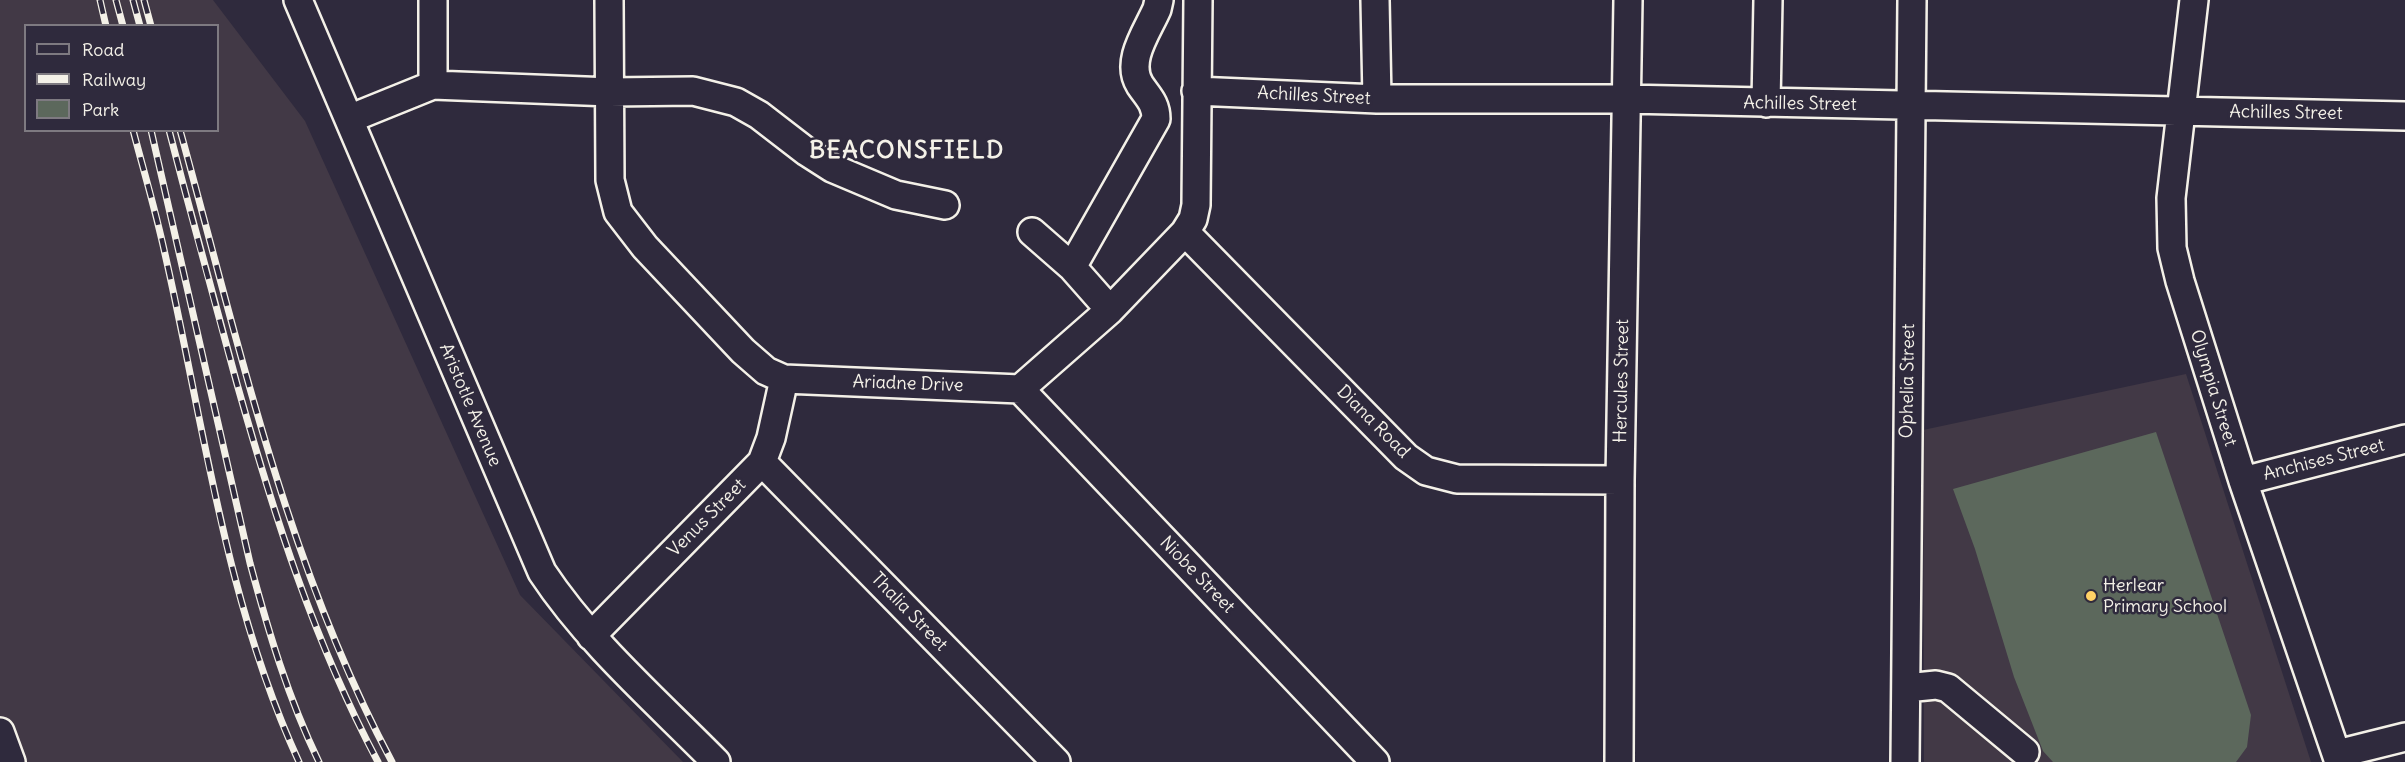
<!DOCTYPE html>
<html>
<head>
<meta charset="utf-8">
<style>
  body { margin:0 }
  #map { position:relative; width:2405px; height:762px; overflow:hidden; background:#2f2a3d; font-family:Delius,sans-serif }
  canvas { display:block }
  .legend { position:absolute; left:24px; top:24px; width:195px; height:108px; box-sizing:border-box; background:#2f2a3d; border:2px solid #7e7a81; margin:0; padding:8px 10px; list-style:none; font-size:18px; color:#f4f1e8 }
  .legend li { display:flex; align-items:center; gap:12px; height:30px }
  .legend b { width:30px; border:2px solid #7e7a81 }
</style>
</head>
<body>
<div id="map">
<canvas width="2405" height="762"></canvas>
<ul class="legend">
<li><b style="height:8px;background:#2f2a3d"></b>Road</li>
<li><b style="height:8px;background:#f4f1e8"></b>Railway</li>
<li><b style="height:16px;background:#5c685c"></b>Park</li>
</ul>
</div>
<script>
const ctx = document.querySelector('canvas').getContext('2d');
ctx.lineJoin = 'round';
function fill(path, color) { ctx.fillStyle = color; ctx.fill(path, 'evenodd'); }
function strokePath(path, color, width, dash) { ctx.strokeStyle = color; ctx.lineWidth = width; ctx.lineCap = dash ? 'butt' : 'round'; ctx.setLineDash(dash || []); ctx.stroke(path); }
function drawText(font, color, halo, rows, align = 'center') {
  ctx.font = font + ' Delius,sans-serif'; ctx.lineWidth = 5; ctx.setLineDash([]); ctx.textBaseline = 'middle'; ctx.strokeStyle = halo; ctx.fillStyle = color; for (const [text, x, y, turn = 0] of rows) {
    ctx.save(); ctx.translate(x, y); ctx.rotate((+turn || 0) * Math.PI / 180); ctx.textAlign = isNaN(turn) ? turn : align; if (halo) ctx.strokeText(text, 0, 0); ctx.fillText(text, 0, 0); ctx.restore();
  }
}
const built = new Path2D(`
  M0,0H213L305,121L520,595L683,762H0ZM26,26H218V130H26Z
  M2186,374L2311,762H1924L1923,430Z`);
const green = new Path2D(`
  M2156,432L2251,715L2247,747L2236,762H2053L2043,751L2014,677L1975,549L1953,489Z`);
const minor = new Path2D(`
  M298,0L542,572C589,643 656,701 716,762
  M609,0L610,180L618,212L645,247L743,351L766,371L784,379L1020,389L1110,310L1185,232L1193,219L1196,205L1198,0
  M1375,0L1377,99
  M2194,0L2171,198L2172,248L2180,281L2243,481L2339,762
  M433,85V0
  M1196,91L1377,99H1626L2405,116
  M1766,103L1768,0
  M349,119L433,85L610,92L693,91L736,102L759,115L807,152L832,168L896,195L945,205
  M1032,232L1072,267
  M1185,232L1406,457L1426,471L1457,479L1620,480
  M1110,310L1072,267L1156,119C1156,103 1148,97 1140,85C1125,61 1147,32 1157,9L1159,0
  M1020,389L1375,762
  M762,462L1056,762
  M2243,481L2405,439
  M591,636L762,462L771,438L784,379
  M1906,688L1936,685L1948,688L2025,752
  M0,732L11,762
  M2337,754L2405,737
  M1619,762L1620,480L1628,0
  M1905,762L1912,0`);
const rail = new Path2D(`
  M100,0L106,26
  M116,0L123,26
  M133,0L140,26
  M144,0L151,26
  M133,130C144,172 156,212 165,254C204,425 225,601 299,762
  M151,130L250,563C268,630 288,698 319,762
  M169,130C191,215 214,300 237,384C274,515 314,642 378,762
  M180,130C239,344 287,565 392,762`);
const markers = [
  [2091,596,6,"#ffd166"]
];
const streetNames = [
  ["Achilles Street",1314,96,3],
  ["Achilles Street",1800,104,1],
  ["Achilles Street",2286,113,1],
  ["Hercules Street",1622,381,-89],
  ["Ophelia Street",1908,381,-89],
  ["Ariadne Drive",908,384,2],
  ["Olympia Street",2213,388,73],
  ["Aristotle Avenue",470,405,67],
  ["Diana Road",1373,422,45],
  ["Anchises Street",2324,460,-14],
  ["Venus Street",707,518,-45],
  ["Niobe Street",1197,575,46],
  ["Thalia Street",909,612,46]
];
const poiNames = [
  ["Herlear",2103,586],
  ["Primary School",2103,607]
];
const districtNames = [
  ["BEACONSFIELD",907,151]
];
fill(built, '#423946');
fill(green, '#5c685c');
strokePath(minor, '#f4f1e8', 32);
strokePath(minor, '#2f2a3d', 27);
strokePath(rail, '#f4f1e8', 7);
strokePath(rail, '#2f2a3d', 4.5, [14]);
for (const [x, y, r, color] of markers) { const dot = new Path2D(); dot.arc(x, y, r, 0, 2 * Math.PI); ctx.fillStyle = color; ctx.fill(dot); strokePath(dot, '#2f2a3d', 2); }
drawText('18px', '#f4f1e8', '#2f2a3d', streetNames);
drawText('18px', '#f4f1e8', '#2f2a3d', poiNames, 'left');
ctx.letterSpacing = '1.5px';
drawText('bold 24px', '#f4f1e8', '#2f2a3d', districtNames);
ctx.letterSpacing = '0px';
</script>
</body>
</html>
